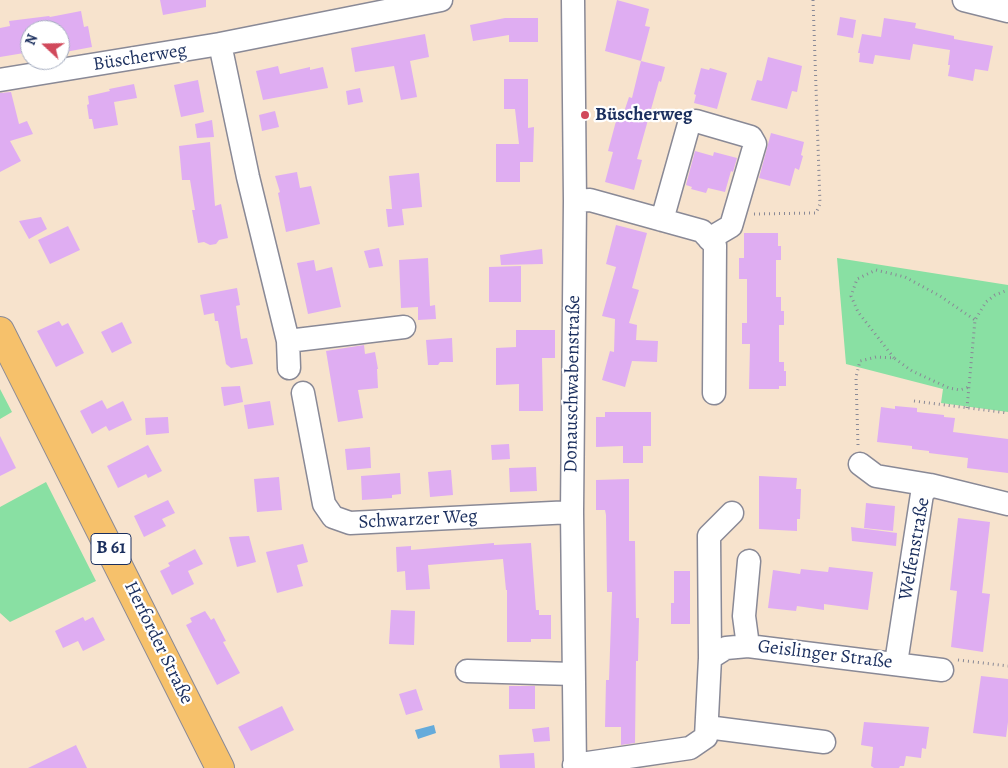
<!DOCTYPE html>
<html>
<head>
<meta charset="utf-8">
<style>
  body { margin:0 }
  #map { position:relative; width:1008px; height:768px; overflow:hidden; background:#f7e3cd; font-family:Alegreya,serif }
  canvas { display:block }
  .north { position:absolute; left:20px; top:20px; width:50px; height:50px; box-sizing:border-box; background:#fff; border:1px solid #a4acbf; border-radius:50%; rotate:291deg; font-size:14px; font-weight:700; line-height:20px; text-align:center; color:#1b2f5e }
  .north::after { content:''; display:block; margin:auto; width:18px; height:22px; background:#d1495b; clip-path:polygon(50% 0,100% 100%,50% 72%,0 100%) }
</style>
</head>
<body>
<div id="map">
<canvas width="1008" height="768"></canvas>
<div class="north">N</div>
</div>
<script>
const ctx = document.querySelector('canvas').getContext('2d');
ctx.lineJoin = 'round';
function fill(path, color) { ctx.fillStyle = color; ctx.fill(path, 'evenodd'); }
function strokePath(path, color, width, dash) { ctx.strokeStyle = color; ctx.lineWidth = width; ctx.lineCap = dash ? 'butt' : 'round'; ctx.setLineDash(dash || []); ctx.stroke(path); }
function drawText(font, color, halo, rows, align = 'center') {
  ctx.font = font + ' Alegreya,serif'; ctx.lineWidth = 4.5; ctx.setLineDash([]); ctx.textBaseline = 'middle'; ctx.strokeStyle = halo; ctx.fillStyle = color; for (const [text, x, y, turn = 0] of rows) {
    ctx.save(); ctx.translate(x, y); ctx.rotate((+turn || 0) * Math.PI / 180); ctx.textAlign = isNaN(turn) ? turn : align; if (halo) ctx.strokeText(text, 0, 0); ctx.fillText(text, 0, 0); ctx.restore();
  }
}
const green = new Path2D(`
  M837,258L1008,285V412L941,403L943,389L846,364Z
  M0,389L12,412L0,419Z
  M46,482L96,581L10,622L0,613V507Z`);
const water = new Path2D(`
  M434,725L436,733L418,739L415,730Z`);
const building = new Path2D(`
  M160,0H206V7L163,15Z
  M617,0L649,9L645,26L650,27L641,61L605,51Z
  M81,11L84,27L88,26L92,47L60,53V30H30V52L0,57V28L10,26L9,21L49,16L50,17Z
  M840,17L856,20L853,38L837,35Z
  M505,18H538V42H509V35L473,41L470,25Z
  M884,18L916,23L915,28L954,36V39L993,46L988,71L975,69L973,81L948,76L950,65H948L950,50L913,44L910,60L875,55L873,64L859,62L860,53H858L862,34L881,37Z
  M425,34L429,57L410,61L417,97L401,100L394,66L355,72L351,48Z
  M768,57L802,66L797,92L792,91L787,109L751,100L757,80L762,81Z
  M641,61L665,67L661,82L659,81L637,159L642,160L634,190L605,182L613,152L608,151L619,110L624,112L629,97L632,98Z
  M278,66L280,74L310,67V70L323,67L328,88L263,100L256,71Z
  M701,68L709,70L710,68L727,73L717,109L694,103L696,95L694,94Z
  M504,79H528V128L534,127L533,162H520V182H496V144H519L515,109H504Z
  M198,80L204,112L181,117L174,85Z
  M134,84L137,98L114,102L118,125L94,129L92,119H89L87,105L89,104L88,96L110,91L109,89Z
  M360,88L363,102L348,105L346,91Z
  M11,92L19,124L27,121L33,134L10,141L21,161L0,172V93Z
  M275,111L279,127L262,131L259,115Z
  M212,120L214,137L197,138L195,124Z
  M771,133L804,142L801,155L803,156L799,170L795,168L790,186L759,178Z
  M210,142L215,206L221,204L228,238L219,240L216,244L210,245L204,242L198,243L192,210H195L190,180H182L179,146Z
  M695,151L713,156L714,152L737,158L733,172L731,171L725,192L708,188L706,193L691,189L692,187L686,185Z
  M297,172L300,188L311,186L320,224L286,232L278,193L280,192L275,176Z
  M419,173L422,207L402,209L404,225L388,227L386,209H392L389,176Z
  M41,217L47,229L29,239L19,221Z
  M616,225L647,233L632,288L639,290L629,323L637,325L636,340L658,341L657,362L632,361L625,387L602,380L610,351L614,352L615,319L602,316L616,267L606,264Z
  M68,226L80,250L50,264L38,240Z
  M744,233H778V246H781V260H776V297H781V311H784V325H779V362H784V371H786V386H779V389H749L750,344H742V323H747V279H739V258H744Z
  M379,248L383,266L369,268L364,251Z
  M542,249L543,264L501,265L500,255Z
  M428,258L430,306L435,305L436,319L418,320V307L401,308L399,260Z
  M314,260L316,271L332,267L341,307L308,314L297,263Z
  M521,266V302H489V267Z
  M237,288L240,305L236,306L241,339L247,338L253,364L231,368L226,364L218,321H215L214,313L204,315L200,295Z
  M59,321L62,326L68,323L84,353L56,367L37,331Z
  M122,322L132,343L112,353L101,332Z
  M516,330H555V358H542L543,411H519V384L496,385V348L516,347Z
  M452,338L453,362H440L438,365H428L426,340Z
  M364,345L365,354L375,352L378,369H377L378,388L358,390L363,418L338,422L326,351Z
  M240,386L243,402L224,406L221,387Z
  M102,400L107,409L123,401L132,420L109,431L106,426L92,434L80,411Z
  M270,401L274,425L248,429L244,405Z
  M895,406L917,408V412L944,415V417L955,418L953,432L1008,439V473L967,468L968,458L929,453V451L912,449V446L877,442L881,407L895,409Z
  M605,412H651V446H643V463H623V446L596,447V417H605Z
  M168,417L169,433L146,435L145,418Z
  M0,436L16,468L0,476Z
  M509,444L510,459L492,460L491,445Z
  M148,445L162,471L148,478L146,474L118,488L107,466Z
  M370,447L371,468L347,470L345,449Z
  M536,467L537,491L510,492L509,468Z
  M451,470L453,495L430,497L428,472Z
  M400,473L401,494L392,495V498L362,500L361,476Z
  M759,476L797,478L796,489H801L800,519H797V531L759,529Z
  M279,477L282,510L257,512L254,479Z
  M629,479V541H635L636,618H639L638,661H636L635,743L621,745V727H605L606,680H609L612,592H607L606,515L605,510H596V480Z
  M168,500L175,513L162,519L166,526L144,537L134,516Z
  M866,503L895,506L893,531L864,528Z
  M958,518L990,522L982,593L990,594L983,652L951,647L957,591L950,590Z
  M851,527L897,533L896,546L852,541Z
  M249,536L256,562L237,567L229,537Z
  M494,543V545L531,543L536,610H539V615H551V639H531V642H507V590H506L503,559L428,565L430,589L406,590L405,571L397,572L396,547L411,546V550Z
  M303,544L308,562L297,565L303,586L277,593L266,552Z
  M195,549L203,564L188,571L194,584L172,595L160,571L170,566L168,563Z
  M829,567L873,572L868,610L824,604V610L797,606L796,611L768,608L773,570L800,574L801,569L828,572Z
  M674,571H690V624H671V603H674Z
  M391,610L415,611L414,645L389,644Z
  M205,611L211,620L214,618L226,641L223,642L240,673L217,685L186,625L192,622L190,618Z
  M83,617L85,621L93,617L105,640L83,651L78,641L63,648L55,631Z
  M981,676L1008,679V722L1006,737L973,733Z
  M509,686H535V709H509Z
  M416,689L423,710L406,715L399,694Z
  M282,706L294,730L251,751L238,727Z
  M864,722L929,727L926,749L922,748L921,758L906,756L904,766H900L899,768H874L871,766L873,747L861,745Z
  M549,727L550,741L534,742L532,729Z
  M76,745L87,768H28Z
  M534,753L535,768H500L499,755Z`);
const path = new Path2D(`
  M754,214L816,213L820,204L813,0
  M894,358L858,312L851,296L857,279L876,270L905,277L940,296L975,320
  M914,401L1008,413
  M967,408L975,320L986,302L995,295L1008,290
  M858,445L856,377L860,361L876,357L894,358L912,371L949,388L960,390L969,387
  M958,660L1008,666`);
const minor = new Path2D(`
  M573,0L575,201L572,512L575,768
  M964,0L1008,11
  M220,44L248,177L288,341L289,368
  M0,80L220,44L441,0
  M575,201L590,200L702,231L715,245L714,393
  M662,220L689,124L696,121L751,137L755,144L731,226L709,239
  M288,341L404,327
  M303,393L324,504L333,517L350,523L572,512
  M860,464L876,476L930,485
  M748,646L744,616L749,561
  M710,658L726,648L748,646L942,670
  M896,663L922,494L930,485L1008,504
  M467,671L573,674
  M707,727L824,742
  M574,765L690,748L706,737L710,658L709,536L732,513`);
const major = new Path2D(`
  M0,331L220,768`);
const markers = [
  [585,115,5,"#d1495b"]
];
const shields = [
  [111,549,40]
];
const shieldNames = [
  ["B 61",111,549]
];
const streetNames = [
  ["Büscherweg",140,58,-9],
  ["Donauschwabenstraße",573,384,-89],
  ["Schwarzer Weg",418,520,-3],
  ["Welfenstraße",915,549,-80],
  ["Herforder Straße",158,643,64],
  ["Geislinger Straße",825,655,7]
];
const poiNames = [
  ["Büscherweg",595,115]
];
fill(green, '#89e0a3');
fill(water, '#65abdb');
fill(building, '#dfadf2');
strokePath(minor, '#898996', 25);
strokePath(major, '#898996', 30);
strokePath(path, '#898996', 3, [1, 4]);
strokePath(minor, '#fff', 22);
strokePath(major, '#f6c16b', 28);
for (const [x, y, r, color] of markers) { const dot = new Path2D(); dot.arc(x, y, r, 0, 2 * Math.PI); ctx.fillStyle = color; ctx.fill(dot); strokePath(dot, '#fff', 2); }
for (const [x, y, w] of shields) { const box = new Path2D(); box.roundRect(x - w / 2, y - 15.5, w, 31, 4); ctx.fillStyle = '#fff'; ctx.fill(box); strokePath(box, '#1b2f5e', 1); }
drawText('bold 18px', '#1b2f5e', null, shieldNames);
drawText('19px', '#1b2f5e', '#fff', streetNames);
drawText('bold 19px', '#1b2f5e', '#fff', poiNames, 'left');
</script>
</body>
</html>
